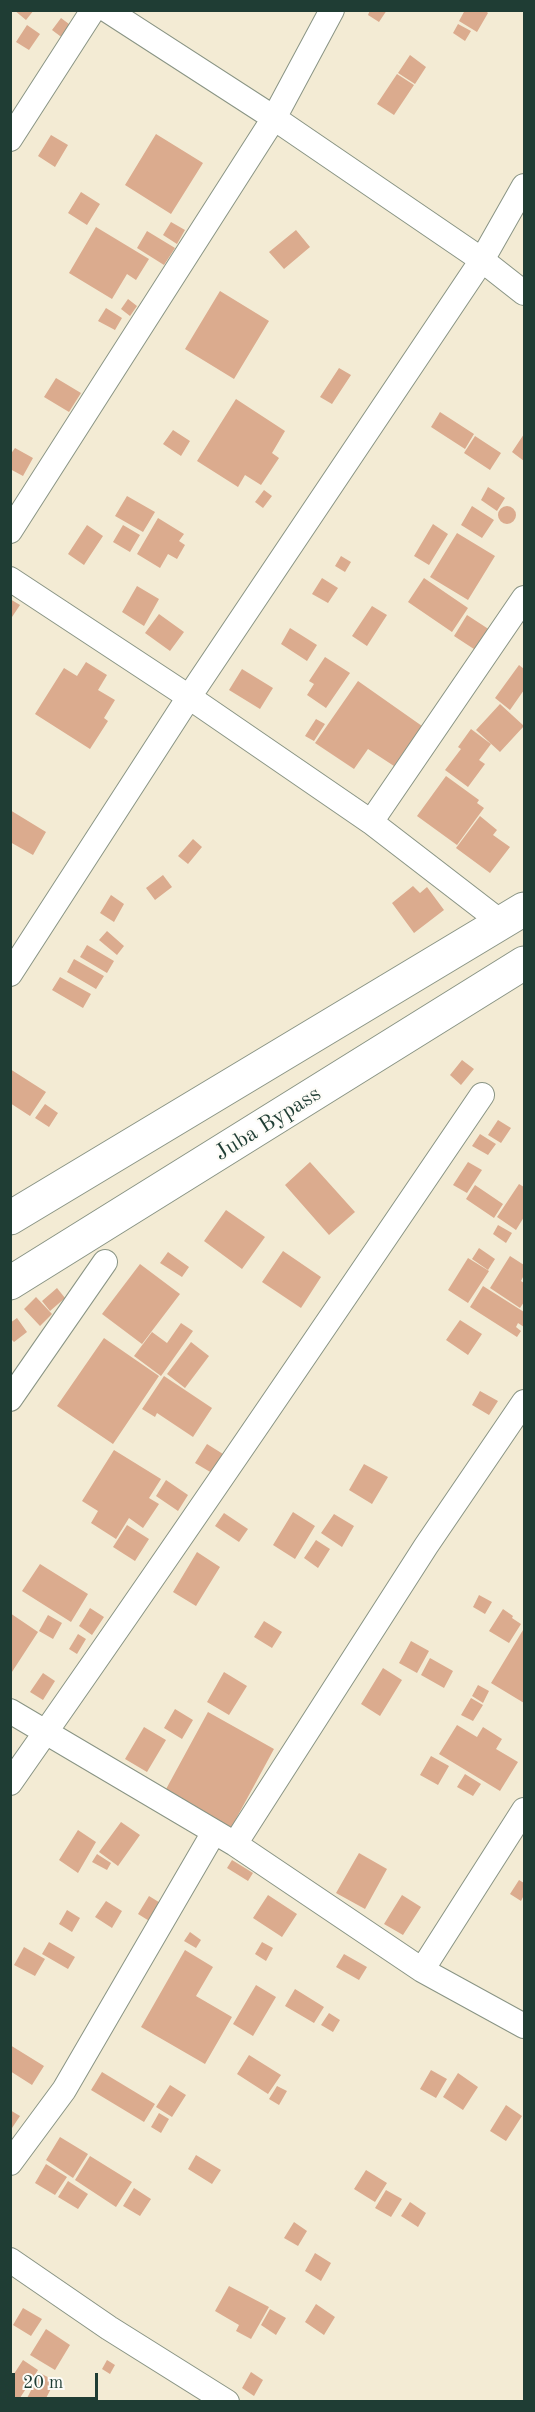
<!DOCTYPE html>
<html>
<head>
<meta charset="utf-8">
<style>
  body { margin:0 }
  #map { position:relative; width:535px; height:2412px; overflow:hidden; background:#f3ebd4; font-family:"Old Standard TT",serif }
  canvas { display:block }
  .frame { position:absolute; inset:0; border:12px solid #1f3d34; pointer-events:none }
  .scale { position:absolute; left:12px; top:2373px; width:86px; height:27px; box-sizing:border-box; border:3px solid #1f3d34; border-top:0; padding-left:8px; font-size:18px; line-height:21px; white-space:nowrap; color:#1f3d34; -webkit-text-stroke:4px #fdfcf7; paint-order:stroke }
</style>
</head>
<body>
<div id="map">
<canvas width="535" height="2412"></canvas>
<div class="frame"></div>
<div class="scale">20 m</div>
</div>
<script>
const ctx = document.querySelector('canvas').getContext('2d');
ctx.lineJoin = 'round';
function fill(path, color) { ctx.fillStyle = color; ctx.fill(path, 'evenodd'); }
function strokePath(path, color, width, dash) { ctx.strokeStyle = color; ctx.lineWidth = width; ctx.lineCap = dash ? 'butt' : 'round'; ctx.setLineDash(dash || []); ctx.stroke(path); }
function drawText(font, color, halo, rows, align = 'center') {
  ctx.font = font + ' "Old Standard TT",serif'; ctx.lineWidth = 4.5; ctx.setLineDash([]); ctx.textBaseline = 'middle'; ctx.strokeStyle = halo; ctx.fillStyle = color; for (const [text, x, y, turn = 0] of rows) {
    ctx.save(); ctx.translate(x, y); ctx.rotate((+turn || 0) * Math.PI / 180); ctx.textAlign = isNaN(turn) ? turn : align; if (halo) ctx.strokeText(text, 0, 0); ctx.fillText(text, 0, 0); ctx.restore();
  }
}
const building = new Path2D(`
  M14,10H34L26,20Z
  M370,10H387L379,22L368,15Z
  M465,10H485L488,13L477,32L459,21Z
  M61,18L73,27L64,39L52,30Z
  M458,24L471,31L465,41L453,33Z
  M27,25L40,34L29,50L16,42Z
  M410,55L426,67L415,84L398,73Z
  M397,74L414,85L394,115L377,104Z
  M156,134L203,163L171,214L125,185Z
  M51,135L68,145L55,167L38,156Z
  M81,192L100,204L87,225L68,213Z
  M171,222L185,230L177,244L163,235Z
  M96,227L149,259L136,280L127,274L112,299L69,273Z
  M296,230L310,247L284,269L269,252Z
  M147,231L175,248L164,265L137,248Z
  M220,291L269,321L234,379L185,349Z
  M128,299L137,306L130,316L121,309Z
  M106,308L122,318L115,330L98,321Z
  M339,368L351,375L332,404L320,397Z
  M56,378L81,393L69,412L44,397Z
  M236,399L285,431L272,453L279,458L261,485L245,475L238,487L197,461Z
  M440,412L474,434L465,449L431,427Z
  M173,430L190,441L181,456L163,444Z
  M524,434V461L512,452Z
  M475,436L501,453L490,470L464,453Z
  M15,448L33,458L23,476L10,469V455Z
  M488,487L505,498L497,511L481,500Z
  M264,490L272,496L263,508L255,502Z
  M127,496L155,512L143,532L115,516Z
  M498 515a9 9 0 1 1 18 0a9 9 0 1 1-18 0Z
  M472,506L494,520L482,538L461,525Z
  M158,518L184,534L179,541L185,545L177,559L168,554L160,568L137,554Z
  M433,524L448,534L429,565L414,556Z
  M87,525L103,536L84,565L68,554Z
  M123,525L140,535L130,552L113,542Z
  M457,533L495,556L468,600L430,577Z
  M341,556L351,562L345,572L335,566Z
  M322,578L338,588L328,603L312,594Z
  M424,578L468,608L452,632L408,602Z
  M137,586L159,599L144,626L122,612Z
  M10,599L20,605L10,620Z
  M372,606L387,615L367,646L352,636Z
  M159,614L184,632L170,651L145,633Z
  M467,615L493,632L480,653L454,636Z
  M290,628L317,645L307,661L281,644Z
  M325,657L350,673L326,708L307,695L314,684L309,681Z
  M86,662L107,675L98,690L115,700L104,718L108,721L90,749L35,714L64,668L77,676Z
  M519,665L524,669V690L510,710L495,698Z
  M242,669L273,688L260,709L229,690Z
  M358,681L422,726L394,766L368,749L354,769L315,743Z
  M500,704L524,726L500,752L476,730Z
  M316,719L325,724L314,741L305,736Z
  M471,729L491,744L479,760L485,764L468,787L445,770L461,749L458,747Z
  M446,776L479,800L477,803L484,808L457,845L417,816Z
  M10,810L46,832L33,855L10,842Z
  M480,816L497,830L493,835L510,847L490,873L456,848Z
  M193,839L202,847L188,864L178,856Z
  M163,875L172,887L155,900L146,888Z
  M413,886L420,893L427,887L444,910L414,933L392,903Z
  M111,895L124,904L114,922L100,913Z
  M107,931L124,946L117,955L99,940Z
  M87,945L114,961L107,973L80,957Z
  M74,959L104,976L96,989L67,972Z
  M60,977L91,994L83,1008L52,990Z
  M462,1060L474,1069L461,1085L450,1075Z
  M10,1069L46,1092L30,1116L10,1103Z
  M45,1104L58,1113L49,1127L35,1118Z
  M498,1120L511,1128L501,1143L488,1135Z
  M480,1134L496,1144L488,1155L472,1146Z
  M310,1162L355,1212L329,1235L285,1185Z
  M468,1162L482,1170L467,1193L453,1185Z
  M519,1184L524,1187V1217L516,1230L497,1217Z
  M475,1185L503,1204L494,1218L466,1199Z
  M226,1210L265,1237L242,1269L204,1241Z
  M498,1225L512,1233L506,1243L493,1234Z
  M479,1248L495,1259L488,1270L472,1259Z
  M283,1251L321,1277L301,1308L262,1282Z
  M168,1252L189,1267L182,1277L160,1263Z
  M510,1256L524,1265V1275L521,1281L524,1283V1302L520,1308L490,1288Z
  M468,1258L489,1271L468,1303L448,1290Z
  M140,1264L180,1294L142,1344L102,1314Z
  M483,1286L524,1312V1327L518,1323L516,1327L521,1331L517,1337L470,1307Z
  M57,1288L65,1298L50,1311L42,1301Z
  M36,1297L52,1314L40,1326L24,1309Z
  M17,1318L27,1332L14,1342L10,1338V1323Z
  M460,1320L482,1334L468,1355L446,1340Z
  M181,1323L193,1331L161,1376L134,1356L152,1332L167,1343Z
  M104,1338L159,1376L113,1444L57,1406Z
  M191,1342L209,1356L185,1388L167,1374Z
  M164,1376L212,1408L193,1437L157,1413L155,1417L142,1409Z
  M480,1391L498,1401L489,1415L472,1405Z
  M207,1444L223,1454L212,1473L195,1463Z
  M114,1450L161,1479L149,1498L159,1504L143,1528L129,1518L116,1539L91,1523L98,1511L82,1501Z
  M364,1464L388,1477L372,1504L349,1490Z
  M166,1480L188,1495L178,1511L156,1496Z
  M293,1512L315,1526L295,1559L273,1545Z
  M224,1513L248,1529L239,1542L215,1526Z
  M334,1514L354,1526L342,1547L321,1533Z
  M127,1525L149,1539L135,1561L113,1547Z
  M316,1540L330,1549L318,1568L304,1558Z
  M197,1552L220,1567L196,1606L173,1592Z
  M40,1564L88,1594L71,1622L22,1591Z
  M479,1595L492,1602L485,1614L473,1607Z
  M90,1608L104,1617L92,1635L79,1626Z
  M503,1609L513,1616L512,1618L521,1624L509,1643L489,1631Z
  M10,1613L38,1632L10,1675Z
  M48,1615L62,1623L53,1639L39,1631Z
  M264,1621L282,1632L272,1648L254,1637Z
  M523,1630L524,1631V1703L491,1683Z
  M78,1634L86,1639L77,1654L69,1649Z
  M411,1641L429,1651L417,1673L399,1663Z
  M430,1658L453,1671L444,1688L421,1675Z
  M383,1668L402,1680L380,1716L361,1704Z
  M224,1672L247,1686L229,1715L207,1702Z
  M43,1673L55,1681L43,1700L30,1692Z
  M478,1685L489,1691L483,1703L472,1696Z
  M471,1698L483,1705L473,1721L461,1715Z
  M175,1709L193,1720L182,1739L164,1728Z
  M208,1712L274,1749L231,1828L165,1791Z
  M457,1725L477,1737L483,1727L502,1739L496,1749L518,1762L500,1791L439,1754Z
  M144,1727L166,1740L147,1772L125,1759Z
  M431,1756L449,1766L438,1785L420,1775Z
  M465,1774L481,1784L473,1796L457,1787Z
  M121,1822L140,1835L118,1866L99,1852Z
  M78,1830L96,1842L78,1873L59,1860Z
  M359,1853L387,1869L365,1909L336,1893Z
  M97,1854L111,1863L107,1870L92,1862Z
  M232,1860L253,1873L248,1881L227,1868Z
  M519,1880L524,1883V1895L521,1901L510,1894Z
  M268,1895L297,1914L282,1937L253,1918Z
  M402,1895L421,1907L403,1935L384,1924Z
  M149,1896L162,1904L151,1922L138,1914Z
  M106,1901L122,1911L112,1928L95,1917Z
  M67,1910L80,1918L72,1932L59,1924Z
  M190,1932L201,1940L196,1948L184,1941Z
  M49,1942L75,1957L68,1969L42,1954Z
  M262,1942L273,1948L266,1961L255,1954Z
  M24,1947L45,1959L35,1976L14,1965Z
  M185,1950L213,1967L196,1996L232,2017L205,2064L141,2027Z
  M344,1954L367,1967L359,1980L336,1967Z
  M256,1985L276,1997L253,2036L233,2024Z
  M295,1989L324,2007L314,2023L285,2006Z
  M329,2013L340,2020L333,2032L321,2025Z
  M10,2045L44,2066L32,2085L10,2071Z
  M249,2055L281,2075L268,2094L237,2074Z
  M431,2070L447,2079L436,2098L420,2089Z
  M102,2072L155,2104L144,2122L91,2090Z
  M458,2073L478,2087L463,2110L443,2097Z
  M170,2085L186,2095L172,2117L156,2107Z
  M277,2086L287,2091L279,2105L269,2099Z
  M506,2105L522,2116L506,2141L490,2131Z
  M10,2110L20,2116L10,2131Z
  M159,2113L169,2119L161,2133L151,2127Z
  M60,2137L88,2154L73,2178L46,2160Z
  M196,2155L221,2170L212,2184L188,2169Z
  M90,2156L132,2182L116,2207L75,2180Z
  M46,2164L67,2177L55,2195L35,2183Z
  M366,2170L387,2183L375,2202L354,2189Z
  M68,2181L88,2194L78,2209L58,2197Z
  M134,2188L151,2199L140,2216L123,2206Z
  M386,2190L402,2199L391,2217L375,2208Z
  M410,2202L426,2213L418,2227L401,2216Z
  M294,2222L307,2231L298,2246L284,2238Z
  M315,2253L331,2263L321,2281L305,2271Z
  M229,2286L269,2307L251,2339L236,2331L239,2325L215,2311Z
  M316,2304L335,2317L324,2335L305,2322Z
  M23,2308L42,2319L31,2336L13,2325Z
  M270,2309L286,2318L276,2335L261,2325Z
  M46,2329L70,2345L55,2370L30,2355Z
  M23,2360L38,2370L18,2401L10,2397V2380Z
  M107,2360L115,2365L110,2374L102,2369Z
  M251,2372L263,2380L254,2396L242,2388Z
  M40,2373L55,2381L44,2402H25Z`);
const street = new Path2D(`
  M107,10L274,118L482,260L524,293
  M10,139L93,10
  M10,531L274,118L332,10
  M10,579L189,697L371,822L502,923
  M371,822L524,598
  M10,974L189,697L482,260L524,186
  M10,1399L105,1262
  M10,1711L235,1844L422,1970L524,2026
  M10,1783C170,1555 326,1325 482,1095
  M235,1844L426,1546L524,1402
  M422,1970L524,1810
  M10,2163L64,2090L214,1832
  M10,2260L109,2328L227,2402`);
const primary = new Path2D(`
  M10,1218L524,909
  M10,1283L524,963`);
const streetNames = [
  ["Juba Bypass",268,1124,-32]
];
fill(building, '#dbab8e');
strokePath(street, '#899484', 26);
strokePath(primary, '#899484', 35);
strokePath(street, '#fff', 24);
strokePath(primary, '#fff', 33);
drawText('22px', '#1f3d34', '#fdfcf7', streetNames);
</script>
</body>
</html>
